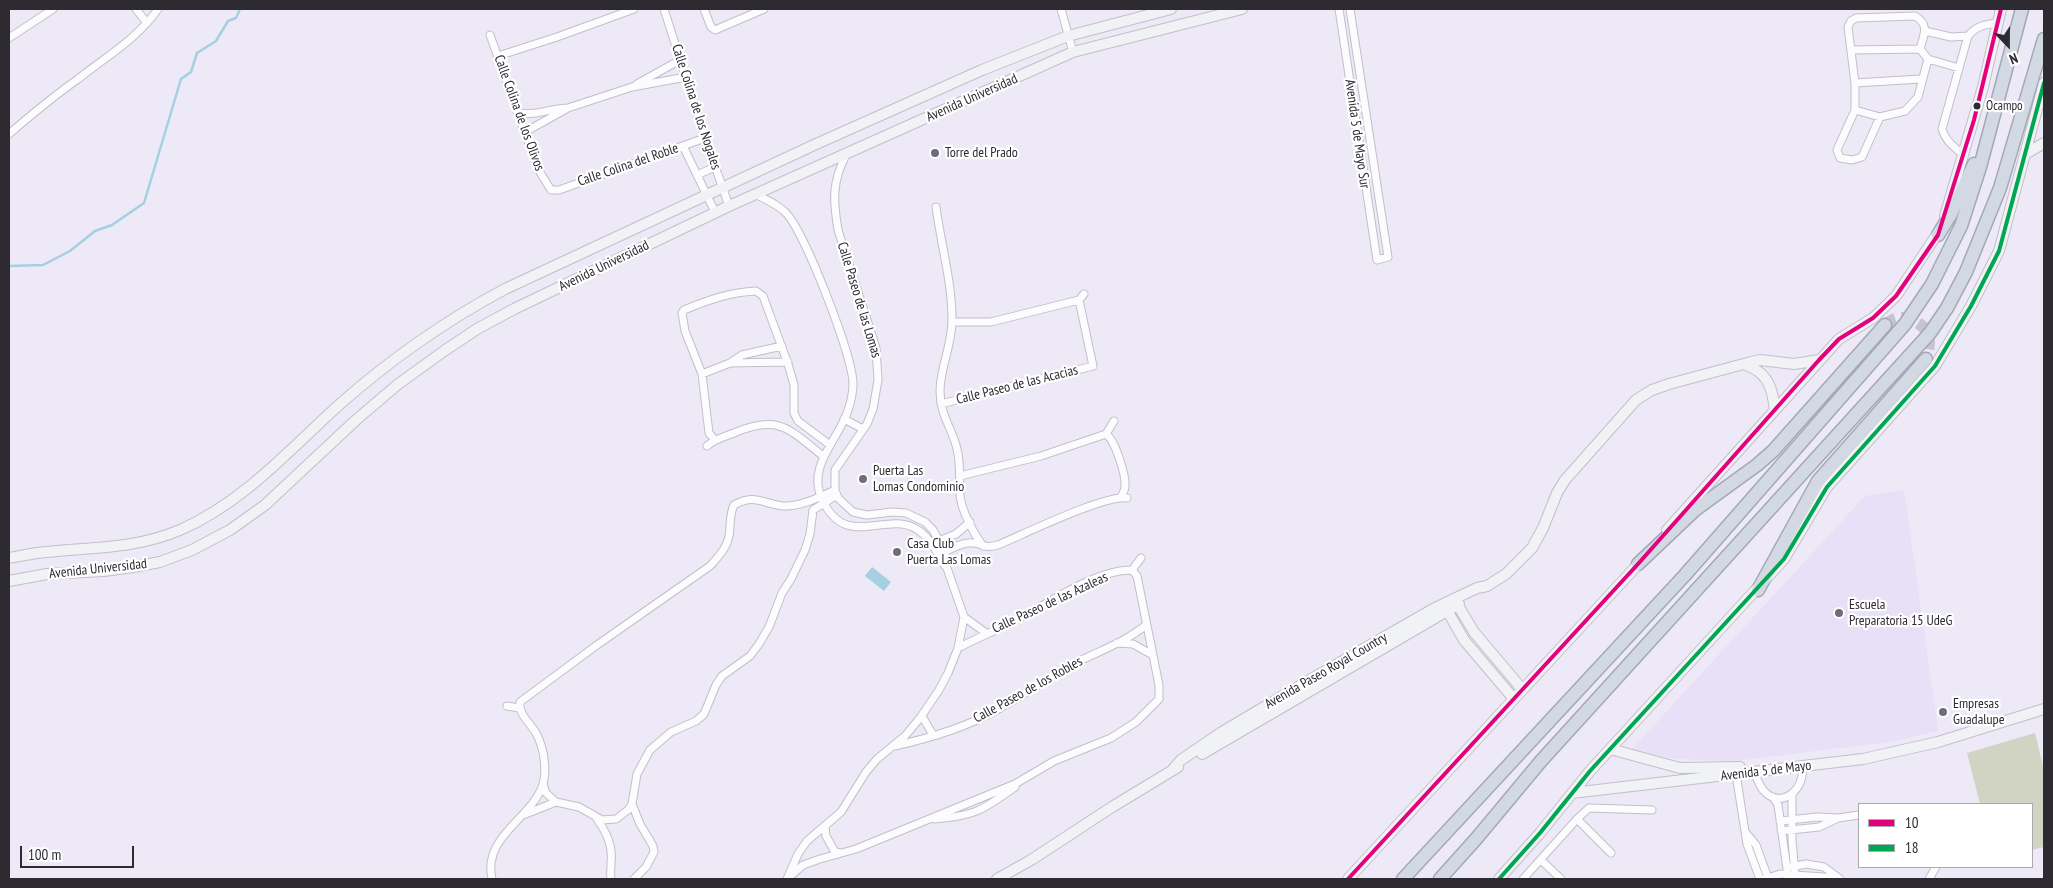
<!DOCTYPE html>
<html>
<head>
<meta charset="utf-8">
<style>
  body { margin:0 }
  #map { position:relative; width:2053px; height:888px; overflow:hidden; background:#ede9f6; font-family:"PT Sans Narrow",sans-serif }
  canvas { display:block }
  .frame { position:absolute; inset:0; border:10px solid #2d2a32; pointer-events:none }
  .legend { position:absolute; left:1858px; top:803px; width:175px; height:65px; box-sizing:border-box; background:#fff; border:1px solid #abaaad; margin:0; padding:6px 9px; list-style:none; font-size:15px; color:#2d2a32 }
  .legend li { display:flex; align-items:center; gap:10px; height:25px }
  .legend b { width:25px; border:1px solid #abaaad }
  .north { position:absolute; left:1983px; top:20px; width:50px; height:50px; -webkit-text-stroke:4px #fff; paint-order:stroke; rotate:158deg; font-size:14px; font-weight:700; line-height:20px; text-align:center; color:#2d2a32 }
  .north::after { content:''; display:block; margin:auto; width:18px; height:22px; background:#2d2a32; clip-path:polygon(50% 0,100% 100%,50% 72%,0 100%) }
  .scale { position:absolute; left:20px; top:846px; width:114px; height:22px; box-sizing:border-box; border:2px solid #2d2a32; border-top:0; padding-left:6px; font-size:15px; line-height:18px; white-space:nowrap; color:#2d2a32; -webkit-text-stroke:4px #fff; paint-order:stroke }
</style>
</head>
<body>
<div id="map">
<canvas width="2053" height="888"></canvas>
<div class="frame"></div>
<ul class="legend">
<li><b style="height:6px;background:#e5007d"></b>10</li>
<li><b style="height:6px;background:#00a651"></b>18</li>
</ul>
<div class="north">N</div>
<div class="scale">100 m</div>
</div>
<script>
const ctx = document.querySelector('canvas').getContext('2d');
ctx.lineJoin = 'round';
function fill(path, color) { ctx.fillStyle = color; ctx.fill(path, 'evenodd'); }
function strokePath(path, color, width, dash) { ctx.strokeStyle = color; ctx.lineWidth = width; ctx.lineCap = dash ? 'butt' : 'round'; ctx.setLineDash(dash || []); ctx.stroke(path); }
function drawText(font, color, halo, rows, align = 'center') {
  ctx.font = font + ' "PT Sans Narrow",sans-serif'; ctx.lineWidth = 4.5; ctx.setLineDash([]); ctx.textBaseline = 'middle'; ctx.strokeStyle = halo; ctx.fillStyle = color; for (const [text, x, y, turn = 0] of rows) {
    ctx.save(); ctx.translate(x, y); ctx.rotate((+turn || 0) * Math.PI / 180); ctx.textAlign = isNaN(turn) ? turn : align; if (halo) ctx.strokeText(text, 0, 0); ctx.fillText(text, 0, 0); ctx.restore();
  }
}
const built = new Path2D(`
  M1904,490L1938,731L1889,742L1734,761L1677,759L1631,750L1865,496Z`);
const green = new Path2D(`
  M2035,733L2044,770V847L2032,850V804H1980L1967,753Z`);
const water = new Path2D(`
  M872,567L891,582L884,591L865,576Z`);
const stream = new Path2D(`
  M9,266L43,265L70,251L95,231L112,225L144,203L181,79L191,72L197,53L216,41L228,21L236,18L240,9`);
const highwayTunnel = new Path2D(`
  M1885,325C1888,323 1892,320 1895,319C1906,315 1921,322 1927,332C1931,340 1928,351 1926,359`);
const street = new Path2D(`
  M136,9L147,23
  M664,9L705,138L729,206
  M704,9L711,27L715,30L764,9
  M1061,9L1073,52
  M1339,9L1377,260L1388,257L1350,9
  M1915,16C1930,25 1924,34 1920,49L1928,59L1918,97L1905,111L1880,117L1862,157L1852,160L1840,158L1837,150L1855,110V83L1848,27L1851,21L1856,18Z
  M1925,31L1951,37L1968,36
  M490,35L538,169L551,190H559L705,138
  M9,38L53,9
  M1851,50L1920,49
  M498,56L557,37L634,9
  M1928,59L1959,68
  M1855,83L1921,79
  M637,84L680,60
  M1855,110L1880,117
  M517,112C534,117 550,108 568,108
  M525,132L568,108L632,87L686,77
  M9,134C31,115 54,96 78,79C107,56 137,39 158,9
  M683,146L715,212
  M1963,155C1955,147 1945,141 1942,129L1968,36C1976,26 1986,24 1998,23
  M697,175L715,167
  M755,194C767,200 779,205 787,214C806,236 852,354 853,383C853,397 848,414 841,426C829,449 809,472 822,499C846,552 887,509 918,530C931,538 937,554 945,566
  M936,207C941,245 952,281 952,320C952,346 940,368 940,391C940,416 952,427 957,449C961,464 959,480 960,495C961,510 974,534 983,546
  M1079,300L1093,366
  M1079,300L1084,294
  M952,322H991L1079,300
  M730,363L788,362
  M702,374L730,363L742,355L782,346
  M941,404L1093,366
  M844,419L863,429
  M1106,434C1115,440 1126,475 1125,486C1125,491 1123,493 1121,497
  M1106,434L1114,421
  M714,439L709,433L702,374L685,331L682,313L684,310C708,300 731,292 756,291L763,296L788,364L794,385V413L798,421L830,445
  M707,446C715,439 724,437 734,433C779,414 789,429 823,456
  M960,476L1041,456L1106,434
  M936,542L956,534L970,522
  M942,553C950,549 965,541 974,543C986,544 983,549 998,545C1022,535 1106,494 1127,498
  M1132,570L1141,558
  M964,617L986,633
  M1117,643L1133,644L1151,654
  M507,706L519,708
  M922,716L933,735H938
  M895,746C933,737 968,727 1002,707C1025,695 1045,679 1068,667C1093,653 1123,644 1146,625
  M1754,772C1757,778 1759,785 1763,790C1781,811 1806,789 1802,766
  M1736,774L1747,844L1760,879
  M543,784L546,793L556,802
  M1792,794V840L1795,874
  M1773,797L1778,805L1788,876
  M632,804L640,824L653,846L654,852L646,867L634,879
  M523,815L556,802L579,807L602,820L616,819L628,810L632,804L637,774L650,750L671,732L696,721L704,714L716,685L722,676L750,656L759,644L769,627L782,593L791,579L805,550L810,534L813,510L837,495
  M597,819C607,833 613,846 611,864C611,869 610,873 611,879
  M934,819C975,816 983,810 1015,787
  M1577,819L1611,853
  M1780,821L1817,817L1838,818L1859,815
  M825,827L826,836L835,852L841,853
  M1781,831L1819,827L1836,819
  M1746,833L1756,845L1768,878
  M1541,860L1561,879
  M1790,867L1806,864L1824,867L1840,879
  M788,878L803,865L820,859L856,849L1015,784L1054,761L1111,738L1136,722L1159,699V685L1137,576L1132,570C1096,569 1048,604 1016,620C997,630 977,638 958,648
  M492,879C482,836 533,818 543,784C547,769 544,749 537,735C532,724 518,715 520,702L597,645L710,566C718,557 727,548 729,536C731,525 729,515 734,505C755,493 763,504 783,506C800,507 820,497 835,490
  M787,879L798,854L807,841L841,812L866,772L877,759L905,736L920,718L939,690L948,673L958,648L964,617L947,568L945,552L933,530L925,522L906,513L892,512L867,515L853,512L838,498L835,490V470L867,424L873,409L878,380L876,348L838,230C833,200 832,182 846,155
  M1523,879L1577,819L1589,808L1652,810
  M1765,879L1780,874L1838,878
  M1929,879L1936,867`);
const secondary = new Path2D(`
  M2027,153L2044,143
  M1945,216L1983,87L2001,9
  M1745,364C1749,367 1755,368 1759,372C1771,381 1773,396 1775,410
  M1667,530L1839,339L1873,318L1896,296L1940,230
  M9,558C21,556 34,553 46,552C93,547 135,549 180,530C244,502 290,449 340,404C391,359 445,321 505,289L814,145L982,70L1068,36L1171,9
  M9,581L47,574L104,571L133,567L160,562L192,550L230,530L265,505L356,420L397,385L444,351L477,329L514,309L729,206L1073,52L1242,9
  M1454,599L1474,632L1522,689
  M1444,605L1464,640L1514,699
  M1610,749L1680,768L1740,767
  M1202,754L1459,604
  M1173,769L1181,760L1222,732L1308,681L1433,609L1477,588L1487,586L1506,574L1532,548L1543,528L1557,493L1565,480L1636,400L1652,390L1669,384L1751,362L1760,360L1794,364L1819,360
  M1572,793L1863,759L1938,742L2044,709
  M997,879L1031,860L1112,807L1178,767
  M1348,879L1642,560
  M1499,879L1540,833L1590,771L1784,559L1827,487L1935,366L1971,306L1999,251L2044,83`);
const highway = new Path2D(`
  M1938,235L1951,214L1974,164
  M1638,564L1695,510L1757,465L1773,451L1885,325
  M1758,590L1818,481L1926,359
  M1403,879L1685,575L1905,324L1932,284L1961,226L1980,167L2022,9
  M1440,879L1476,839L1541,761L1930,333L1947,308L1966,272L2000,188L2044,39`);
const bus1 = new Path2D(`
  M1348,879L1638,564L1819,360L1839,339L1873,318L1896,296L1938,235L1974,120L2001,9`);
const bus2 = new Path2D(`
  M1499,879L1540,833L1590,771L1784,559L1827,487L1935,366L1971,306L1999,251L2044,83`);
const markers = [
  [1977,106,4.5,"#2d2a32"],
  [935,153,5,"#706d77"],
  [863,479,5,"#706d77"],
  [897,552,5,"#706d77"],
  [1839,613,5,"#706d77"],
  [1943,712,5,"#706d77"]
];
const busNames = [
  ["Ocampo",1986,106]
];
const streetNames = [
  ["Avenida Universidad",972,98,-24],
  ["Calle Colina de los Nogales",696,107,72],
  ["Calle Colina de los Olivos",519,113,70],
  ["Avenida 5 de Mayo Sur",1357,134,82],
  ["Calle Colina del Roble",628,165,-19],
  ["Avenida Universidad",604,266,-26],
  ["Calle Paseo de las Lomas",859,300,73],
  ["Calle Paseo de las Acacias",1017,385,-14],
  ["Avenida Universidad",98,569,-6],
  ["Calle Paseo de las Azaleas",1050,603,-25],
  ["Avenida Paseo Royal Country",1326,671,-30],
  ["Calle Paseo de los Robles",1028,690,-29],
  ["Avenida 5 de Mayo",1766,771,-7]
];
const poiNames = [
  ["Torre del Prado",945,153],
  ["Puerta Las",873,471],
  ["Lomas Condominio",873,487],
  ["Casa Club",907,544],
  ["Puerta Las Lomas",907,560],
  ["Escuela",1849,605],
  ["Preparatoria 15 UdeG",1849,621],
  ["Empresas",1953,704],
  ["Guadalupe",1953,720]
];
fill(built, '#e7e0f7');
fill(green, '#d1d4c3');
fill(water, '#a4d0e2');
strokePath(stream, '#a4d0e2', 2.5);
strokePath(highwayTunnel, '#c7c3cf', 12, [12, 6]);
strokePath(street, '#c2bfc9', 9);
strokePath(secondary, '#c2bfc9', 12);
strokePath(highway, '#a3a8b6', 15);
strokePath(street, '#fcfcfe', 7);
strokePath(secondary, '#f0f2f5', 10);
strokePath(highway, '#d3d9e2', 12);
strokePath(bus1, '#e5007d', 4);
strokePath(bus2, '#00a651', 4);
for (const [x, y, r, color] of markers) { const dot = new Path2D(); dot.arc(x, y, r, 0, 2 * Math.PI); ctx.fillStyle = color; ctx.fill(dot); strokePath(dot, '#fff', 2); }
drawText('13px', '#2d2a32', '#fff', busNames, 'left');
drawText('14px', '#2d2a32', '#fff', streetNames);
drawText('14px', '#2d2a32', '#fff', poiNames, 'left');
</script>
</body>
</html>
